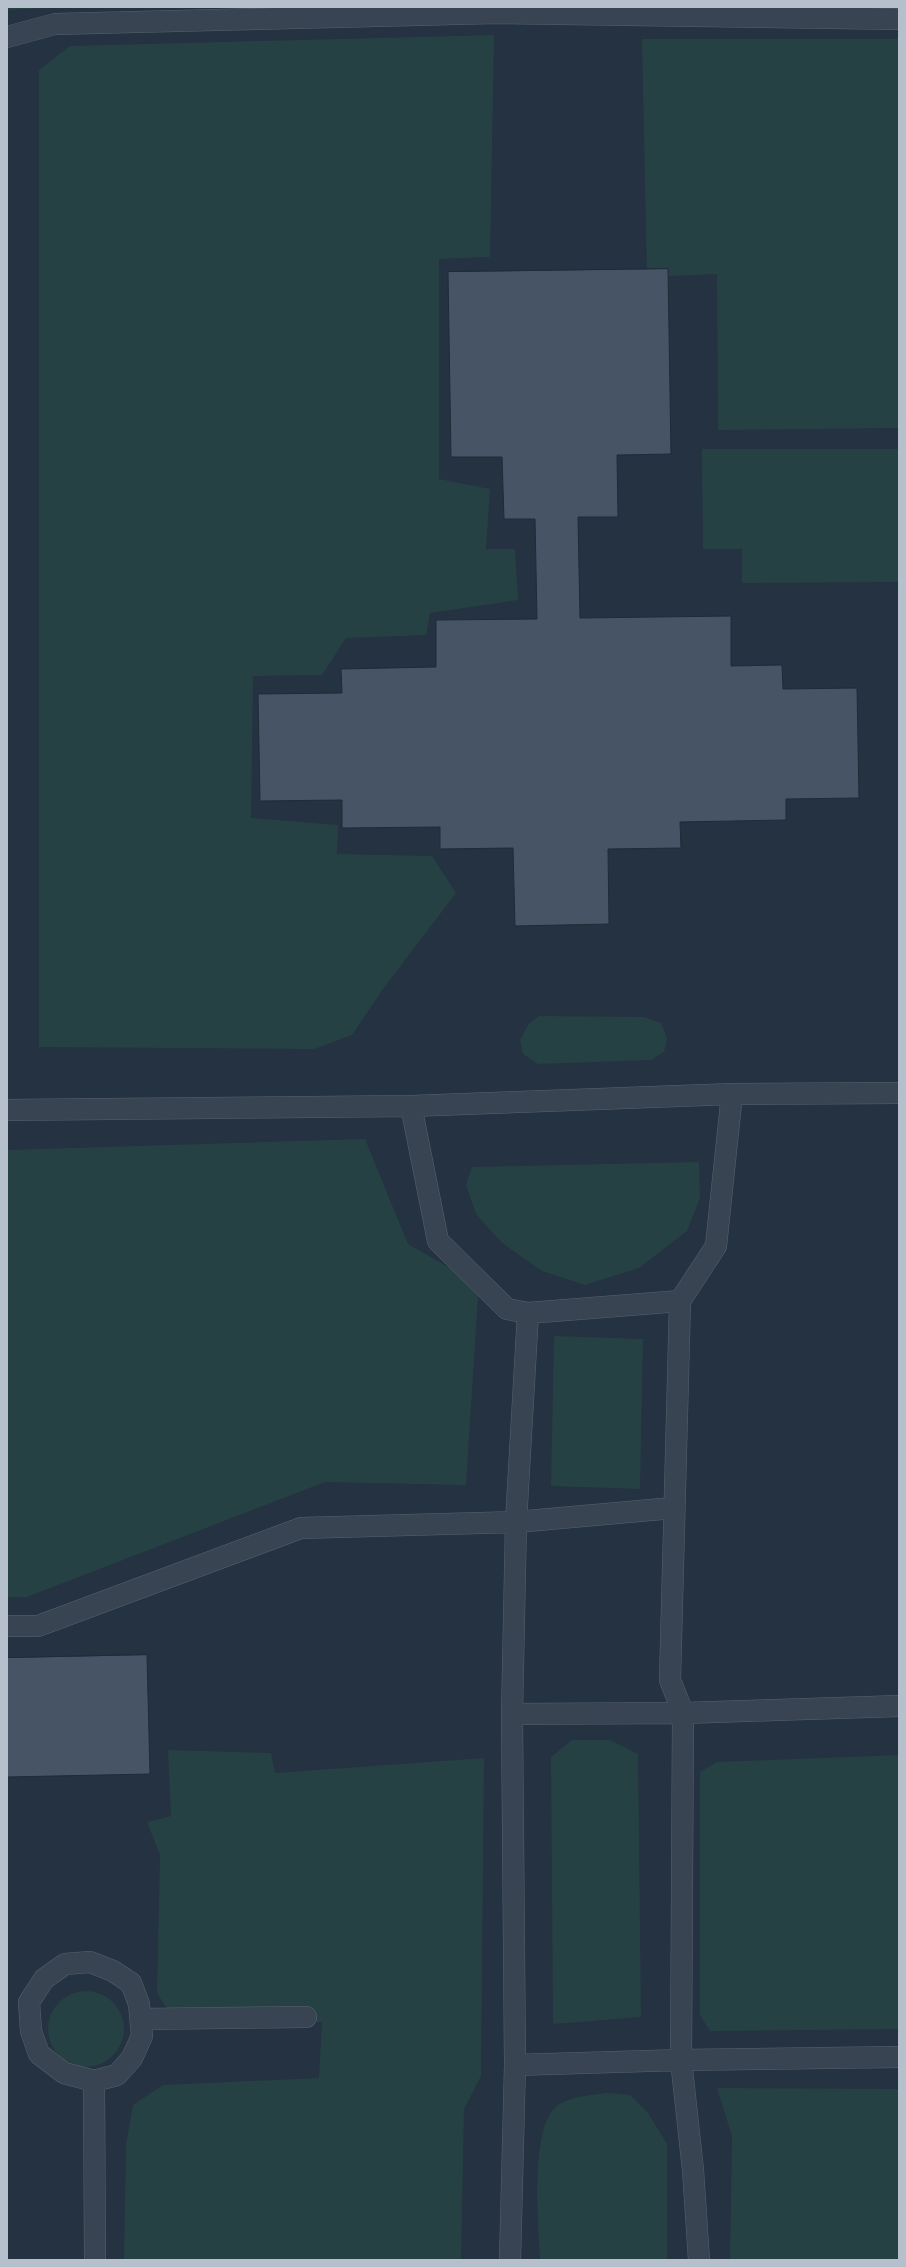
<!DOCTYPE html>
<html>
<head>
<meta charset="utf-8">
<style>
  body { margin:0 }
  #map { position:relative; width:906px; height:2267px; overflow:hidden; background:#243242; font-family:"Public Sans",sans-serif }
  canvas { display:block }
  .frame { position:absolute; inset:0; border:8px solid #b6bfcc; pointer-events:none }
</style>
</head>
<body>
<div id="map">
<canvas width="906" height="2267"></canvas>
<div class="frame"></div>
</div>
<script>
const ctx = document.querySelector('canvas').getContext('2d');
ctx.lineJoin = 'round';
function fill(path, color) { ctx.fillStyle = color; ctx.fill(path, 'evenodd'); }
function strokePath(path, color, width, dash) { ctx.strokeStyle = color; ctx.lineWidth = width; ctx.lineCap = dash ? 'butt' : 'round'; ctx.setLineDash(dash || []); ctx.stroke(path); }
const green = new Path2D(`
  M7,7H69L7,10Z
  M494,35L490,257L439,259V479L490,489L486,549H515L518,600L430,613L426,635L346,638L322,675L253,676L251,818L338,825L337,854L432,856L456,893L383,989L352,1035L314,1049L39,1047V70L70,46Z
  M642,39H899V428L718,430L717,274L647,277Z
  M702,449H899V582L742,583V549H703Z
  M539,1016L644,1017L661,1023L667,1038L664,1052L651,1060L538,1064L523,1054L520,1040L528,1025Z
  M365,1139L408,1244L455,1271L478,1296L466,1485L325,1482L27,1597H7V1150Z
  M699,1162L700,1198L687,1231L639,1268L585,1285L542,1271L502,1243L476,1214L466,1185L472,1167Z
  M554,1336L643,1339L640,1489L551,1486Z
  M572,1740H610L638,1754L641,2017L553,2024L551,1757Z
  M168,1750L271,1753L275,1773L484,1758L481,2076L464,2109L461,2260L124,2259L126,2144L133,2105L163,2085L319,2078L322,2022H189L165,2006L157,1993L160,1855L147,1822L171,1816Z
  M899,1755V2029L710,2031L700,2015V1772L717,1762Z
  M48 2029a38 38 0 1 1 76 0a38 38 0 1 1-76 0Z
  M717,2088L899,2089V2260H730L732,2136Z
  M607,2093L630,2095L648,2113L667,2144V2260H540C539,2227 528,2121 560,2104C574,2096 591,2095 607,2093Z`);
const building = new Path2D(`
  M668,269L671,454L617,455L618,517H578L580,618L731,616V666L782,665L783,689L857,688L859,798L786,799V820L680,822L681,848L608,849L609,924L515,926L513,848L440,849V827L342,828V800L260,801L258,694L342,693L341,669L436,667V620L537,619L535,519H504L502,457H451L448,272Z
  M147,1655L150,1774L7,1777V1658Z`);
const service = new Path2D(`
  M7,37L55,24L496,13L899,19
  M411,1106L438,1241L507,1309L528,1313L680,1301L716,1246L732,1094
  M7,1110L411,1106L732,1094L899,1093
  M680,1301L670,1680L683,1713L681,2060L693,2170L699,2260
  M7,1626H38L301,1528L516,1522L673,1508
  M512,1714L683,1713L899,1706
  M90,1962L113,1971L131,1983L139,2004L142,2036L132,2058L117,2075L94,2081L64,2073L39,2054L31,2031L29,2002L44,1979L65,1964Z
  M141,2019L306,2017
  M515,2065L681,2060L899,2057
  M94,2081L95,2260
  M510,2260L515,2065L512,1714L516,1522L528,1313`);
fill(green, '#264143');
fill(building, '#465466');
strokePath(building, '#202b39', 1);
strokePath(service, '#57626f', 22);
strokePath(service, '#394452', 21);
</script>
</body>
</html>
